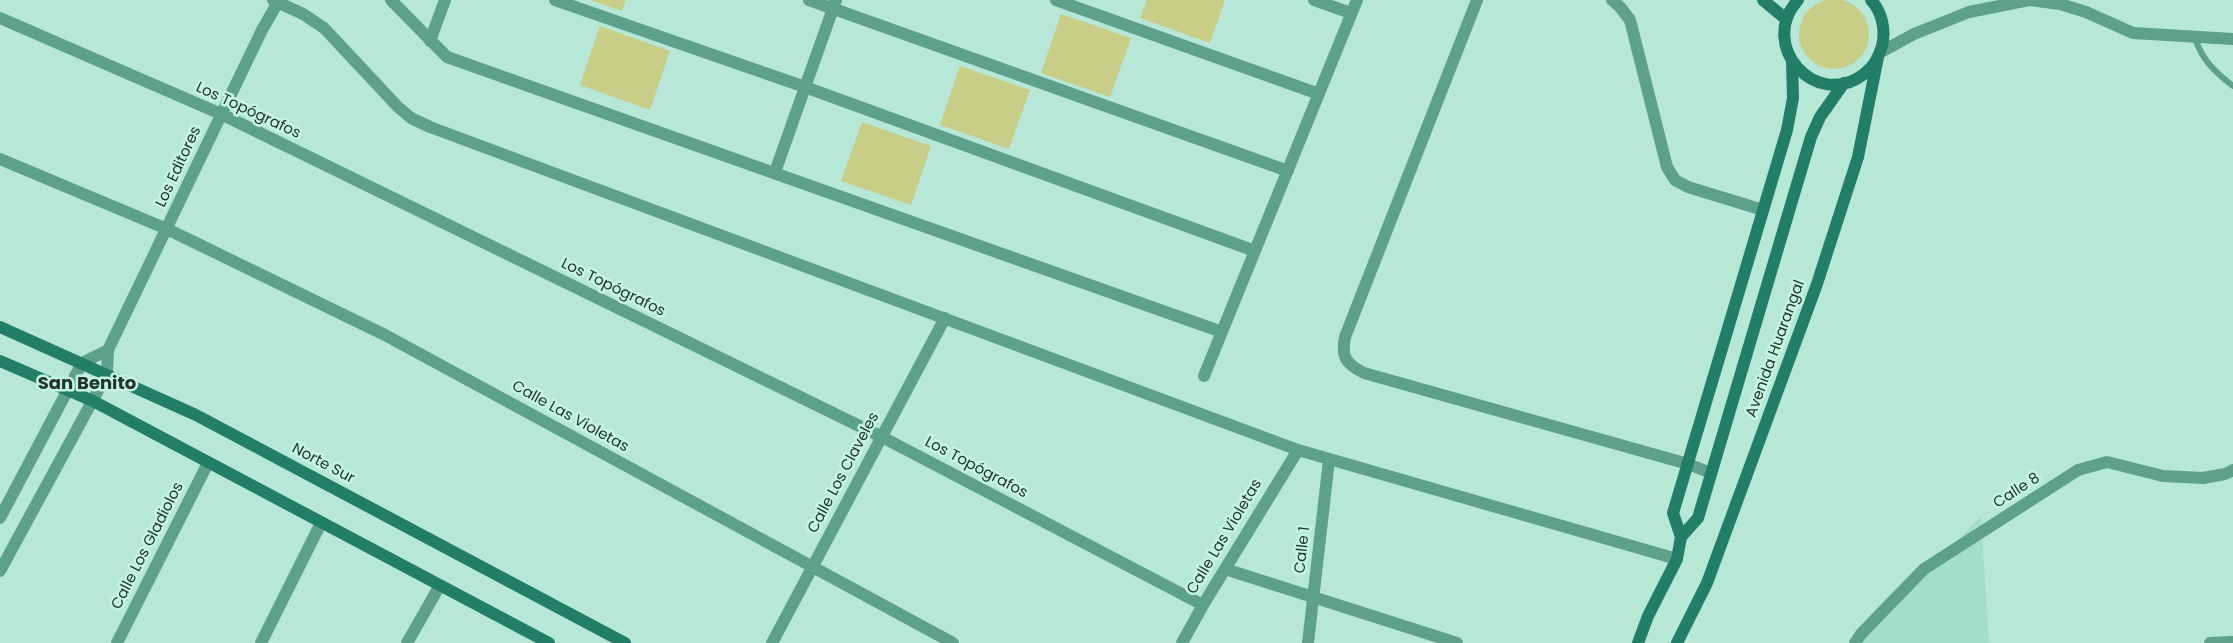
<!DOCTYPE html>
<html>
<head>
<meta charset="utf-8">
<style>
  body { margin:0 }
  canvas { display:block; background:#b7e8d7 }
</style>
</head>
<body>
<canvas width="2233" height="643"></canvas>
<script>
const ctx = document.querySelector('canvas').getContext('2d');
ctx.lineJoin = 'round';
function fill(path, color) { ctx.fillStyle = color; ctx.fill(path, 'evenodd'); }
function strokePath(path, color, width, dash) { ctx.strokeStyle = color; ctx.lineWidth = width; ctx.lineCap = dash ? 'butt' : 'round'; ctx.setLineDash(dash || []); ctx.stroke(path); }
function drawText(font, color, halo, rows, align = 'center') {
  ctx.font = font + ' Poppins,sans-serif'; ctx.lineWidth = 5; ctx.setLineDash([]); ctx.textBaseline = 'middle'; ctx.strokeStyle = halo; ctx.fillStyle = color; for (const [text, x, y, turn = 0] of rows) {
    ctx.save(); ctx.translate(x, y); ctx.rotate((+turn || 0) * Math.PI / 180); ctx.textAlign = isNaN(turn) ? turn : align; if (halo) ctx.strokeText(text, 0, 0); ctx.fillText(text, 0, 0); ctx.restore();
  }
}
const built = new Path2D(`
  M1981,516L1989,643H1857Z`);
const green = new Path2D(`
  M1799 34a35 35 0 1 1 70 0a35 35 0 1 1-70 0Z
  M590,0H626L622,11Z
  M1147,0H1225L1210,43L1140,18Z
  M1061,14L1131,38L1110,97L1041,73Z
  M600,26L670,51L650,110L580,85Z
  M960,66L1030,90L1009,149L940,125Z
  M862,122L931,146L911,205L841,181Z`);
const lane = new Path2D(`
  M2195,38C2202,60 2215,72 2233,86`);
const street = new Path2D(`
  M273,0L303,14L324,28L398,107L411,118L430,127L1298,450L1677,559
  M391,0L447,57L1222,332
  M555,0L805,87L1255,251
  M809,0L1288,171
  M1056,0L1319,94
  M1314,0L1351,13
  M1477,0L1345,337C1341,357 1346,364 1364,373L1688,464L1711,473
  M1612,0L1620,7L1630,20L1667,167L1675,180L1688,187L1763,210
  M2030,0L2060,4L2086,12L2133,33L2233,39
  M0,18L221,114L882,437L1203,605
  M430,41L445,0
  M1881,52L1914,34L1969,12L2029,0
  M0,159L167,229L385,335L953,643
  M775,172L836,0
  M1204,376L1357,0
  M0,518L82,363L108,350
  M1225,569L1457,643
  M0,571L107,374L108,350L262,30L278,2
  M117,643L208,463
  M261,643L321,523
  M407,643L439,587
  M772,643L945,318
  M1182,643L1203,605L1298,450
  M1308,643L1329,460
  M1855,643L1861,634L1924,569L2078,470L2107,462L2163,476L2203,478L2225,474L2233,470
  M2210,643L2233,642`);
const secondary = new Path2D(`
  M1763,0L1786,19
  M1798,0C1757,45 1816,111 1864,74C1873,67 1879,57 1882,46C1886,30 1882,12 1871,0
  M0,327L196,415L625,643
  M0,361L93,401L549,643
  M1681,537L1673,513L1787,130L1793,98L1792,62
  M1638,643L1648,616L1677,559L1681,537L1698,518L1811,137L1820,117L1844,83
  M1677,643L1707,583L1817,284L1858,157L1878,57`);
const streetNames = [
  ["Los Topógrafos",248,111,25],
  ["Los Editores",179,167,-65],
  ["Los Topógrafos",613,288,26],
  ["Avenida Huarangal",1776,349,-70],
  ["Calle Las Violetas",570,417,29],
  ["Norte Sur",323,464,28],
  ["Los Topógrafos",976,468,28],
  ["Calle Los Claveles",844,473,-62],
  ["Calle 8",2017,491,-33],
  ["Calle Las Violetas",1225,537,-59],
  ["Calle Los Gladiolos",148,546,-63],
  ["Calle 1",1303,550,-84]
];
const quarterNames = [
  ["San Benito",87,384]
];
fill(built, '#a4deca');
fill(green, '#c8cd88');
strokePath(lane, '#5da08b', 6);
strokePath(street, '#5da08b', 12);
strokePath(secondary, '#227e67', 12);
drawText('15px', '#21352e', '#c4f5e4', streetNames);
drawText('bold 18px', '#21352e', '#c4f5e4', quarterNames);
</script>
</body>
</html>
